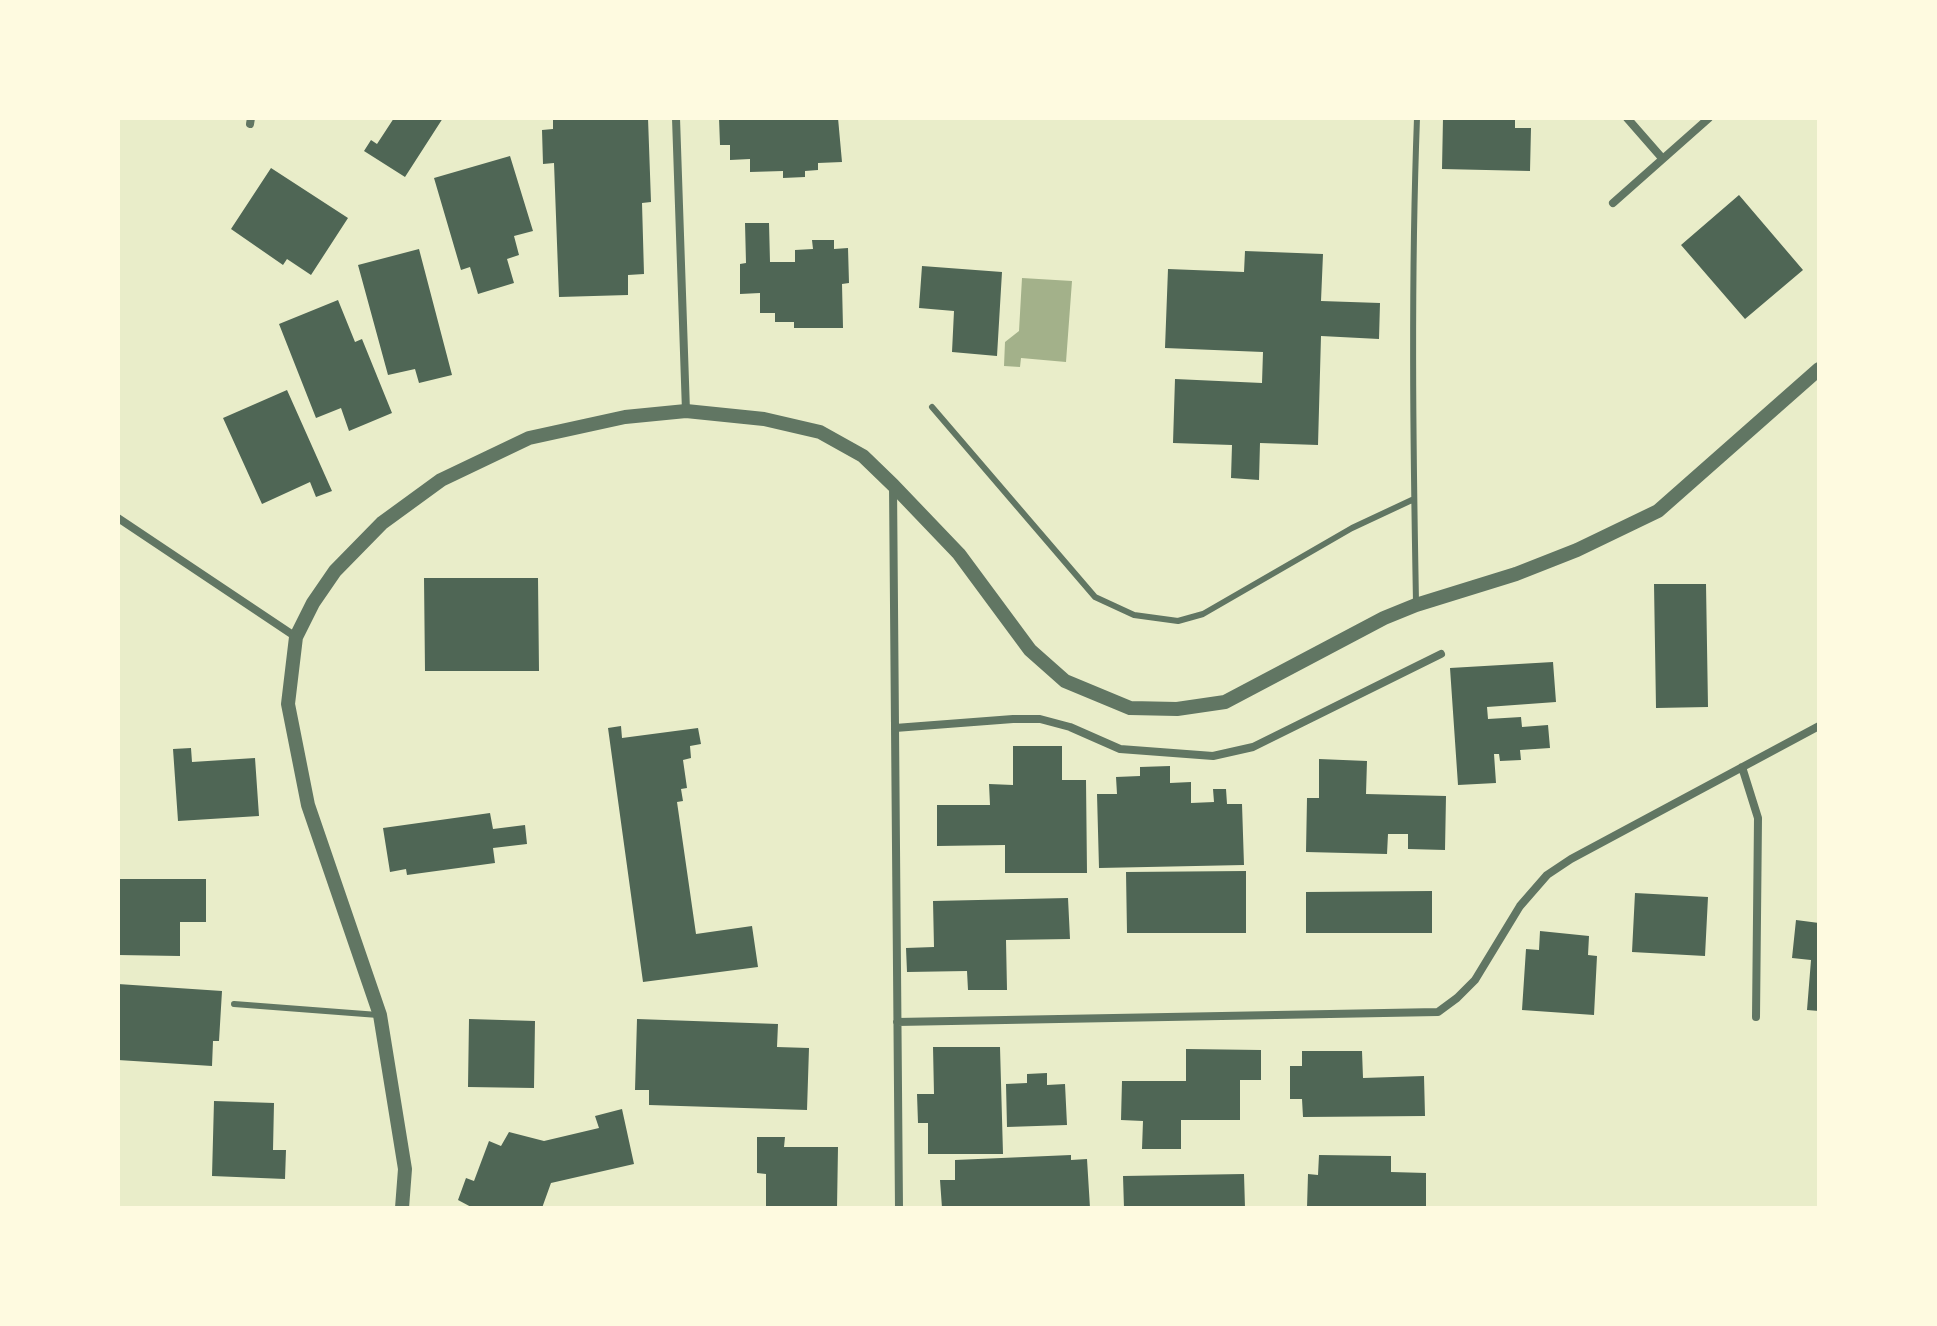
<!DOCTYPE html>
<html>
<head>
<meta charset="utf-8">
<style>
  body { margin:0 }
  #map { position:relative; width:1937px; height:1326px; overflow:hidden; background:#e9edc9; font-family:"PT Sans Narrow",sans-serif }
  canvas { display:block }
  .frame { position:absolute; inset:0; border:120px solid #fefae0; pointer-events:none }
</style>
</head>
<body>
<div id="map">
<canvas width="1937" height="1326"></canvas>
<div class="frame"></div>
</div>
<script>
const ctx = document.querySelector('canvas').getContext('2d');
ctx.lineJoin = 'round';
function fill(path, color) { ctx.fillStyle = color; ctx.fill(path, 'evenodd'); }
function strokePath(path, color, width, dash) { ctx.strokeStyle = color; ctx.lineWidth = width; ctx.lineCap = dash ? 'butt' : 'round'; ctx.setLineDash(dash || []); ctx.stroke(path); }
const water = new Path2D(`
  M1022,278L1072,281L1066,362L1021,358L1020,367L1004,366L1005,342L1019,331Z`);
const building = new Path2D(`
  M394,118H443L405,177L364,151L371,140L377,144Z
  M553,118H648L651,202L642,203L644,274L628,275V295L559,297L554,163L543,164L542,130L553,129Z
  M719,118H838L842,162L818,163V170L805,171V177L783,178V171L750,172V159L730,160V145H720Z
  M1443,118H1515V128H1531L1530,171L1442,169Z
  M510,156L533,231L514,236L519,255L507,259L514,283L478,294L470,267L461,270L434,178Z
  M271,168L348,218L311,275L287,259L283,265L231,229Z
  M1739,195L1803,270L1745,319L1681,245Z
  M745,223H769L770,262H795V250L813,249L812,240H834V249L848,248L849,283L842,284L843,328H794V322H775V313H760V293L740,294V264L746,263Z
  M419,249L452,375L419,383L415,369L388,375L358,265Z
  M1245,251L1323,254L1321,301L1380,303L1379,339L1321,336L1318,445L1260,443L1259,480L1231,478L1232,445L1173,443L1175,379L1262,383L1263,352L1165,348L1168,269L1244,272Z
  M922,266L1002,272L997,356L952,352L954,311L919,308Z
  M338,300L355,342L362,339L392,413L349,431L341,408L316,418L279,324Z
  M287,390L332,491L316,497L310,482L262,504L223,418Z
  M424,578H538L539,671H425Z
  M1654,584H1706L1708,707L1656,708Z
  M1553,662L1556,702L1487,707L1488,719L1521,717L1522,727L1548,725L1550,748L1520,750L1521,760L1500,761L1499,754H1494L1496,783L1458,785L1450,668Z
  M621,726L622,738L698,728L701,744L690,746L691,758L683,760L687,788L681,789L683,801L677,802L696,934L752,926L758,967L643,982L608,728Z
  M1013,746H1062V780H1086L1087,873H1005V845L937,846V805H990L989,784L1013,785Z
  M191,748L192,762L255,758L259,816L178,821L173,749Z
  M1319,759L1367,761L1366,794L1446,796L1445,850L1408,849V834H1388L1387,854L1306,852L1307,798H1319Z
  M1170,766V783L1191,782V803L1214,802L1213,789H1226L1227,804H1242L1244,865L1099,868L1097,794H1117L1116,777L1140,776V767Z
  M490,813L493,829L525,825L527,844L493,848L495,863L407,875L406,869L390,872L383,828Z
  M1246,871V933H1127L1126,872Z
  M118,879H206V922H180V956L118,955Z
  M1432,891V933H1306V892Z
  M1635,893L1708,897L1705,956L1632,952Z
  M1068,898L1070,939L1006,940L1007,990H968L967,971L907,972L906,948L934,947L933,901Z
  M1796,920L1819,923V1011L1807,1010L1811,960L1792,958Z
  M1540,931L1589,936L1588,955L1597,956L1594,1015L1522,1010L1526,949L1539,950Z
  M118,984L222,991L219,1041H213L212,1066L118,1060Z
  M469,1019L535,1021L534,1088L468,1087Z
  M637,1019L778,1024L777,1047L809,1048L807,1110L649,1105V1090H635Z
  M933,1047H1000L1003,1154H928V1123H918L917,1094H934Z
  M1186,1049L1261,1050V1080H1240V1120H1181V1149H1142L1143,1121L1121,1120L1122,1081H1186Z
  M1302,1051H1362L1363,1078L1424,1076L1425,1116L1303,1117L1302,1099H1290V1066H1302Z
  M1047,1073V1085L1065,1084L1067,1125L1007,1127L1006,1084L1027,1083V1074Z
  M214,1101L274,1103L273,1150H286L285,1179L212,1176Z
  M622,1109L634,1164L551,1183L542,1208H473L458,1200L466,1178L474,1181L489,1141L501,1146L509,1132L544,1141L599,1128L595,1116Z
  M757,1137H785L784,1147H838L837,1208H766V1174L757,1173Z
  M1071,1155V1160L1087,1159L1090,1208H942L940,1180H955V1160Z
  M1319,1155L1391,1156V1172L1426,1173V1208H1307L1308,1174L1318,1175Z
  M1244,1174L1245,1208H1124L1123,1176Z`);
const service = new Path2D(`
  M932,407L1095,597L1134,615L1178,621L1203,614L1352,528L1414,499
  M1416,602C1413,441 1411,279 1417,118
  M234,1004L378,1015`);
const minor = new Path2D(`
  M676,118L686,411
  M1627,118L1662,158
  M250,124L251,118
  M1613,203L1709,118
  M893,485L899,1208
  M118,518L296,637
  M895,728L1013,719H1040L1070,727L1120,749L1213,756L1253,747L1441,654
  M1742,767L1758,818L1756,1017
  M897,1022L1438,1012L1457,998L1475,980L1520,906L1547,875L1571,859L1819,726`);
const tertiary = new Path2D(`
  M402,1208L405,1169L380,1015L308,805L288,704L296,637L313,603L335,571L382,523L441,480L529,438L625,417L686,411L764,419L820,432L863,456L893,485L959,554L1030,650L1065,681L1130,708L1177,709L1225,702L1384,618L1416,605L1516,574L1577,550L1658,511L1819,369`);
fill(water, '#a3b18a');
fill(building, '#4f6655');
strokePath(service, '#617663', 6);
strokePath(minor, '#617663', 8);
strokePath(tertiary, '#617663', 14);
</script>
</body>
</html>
